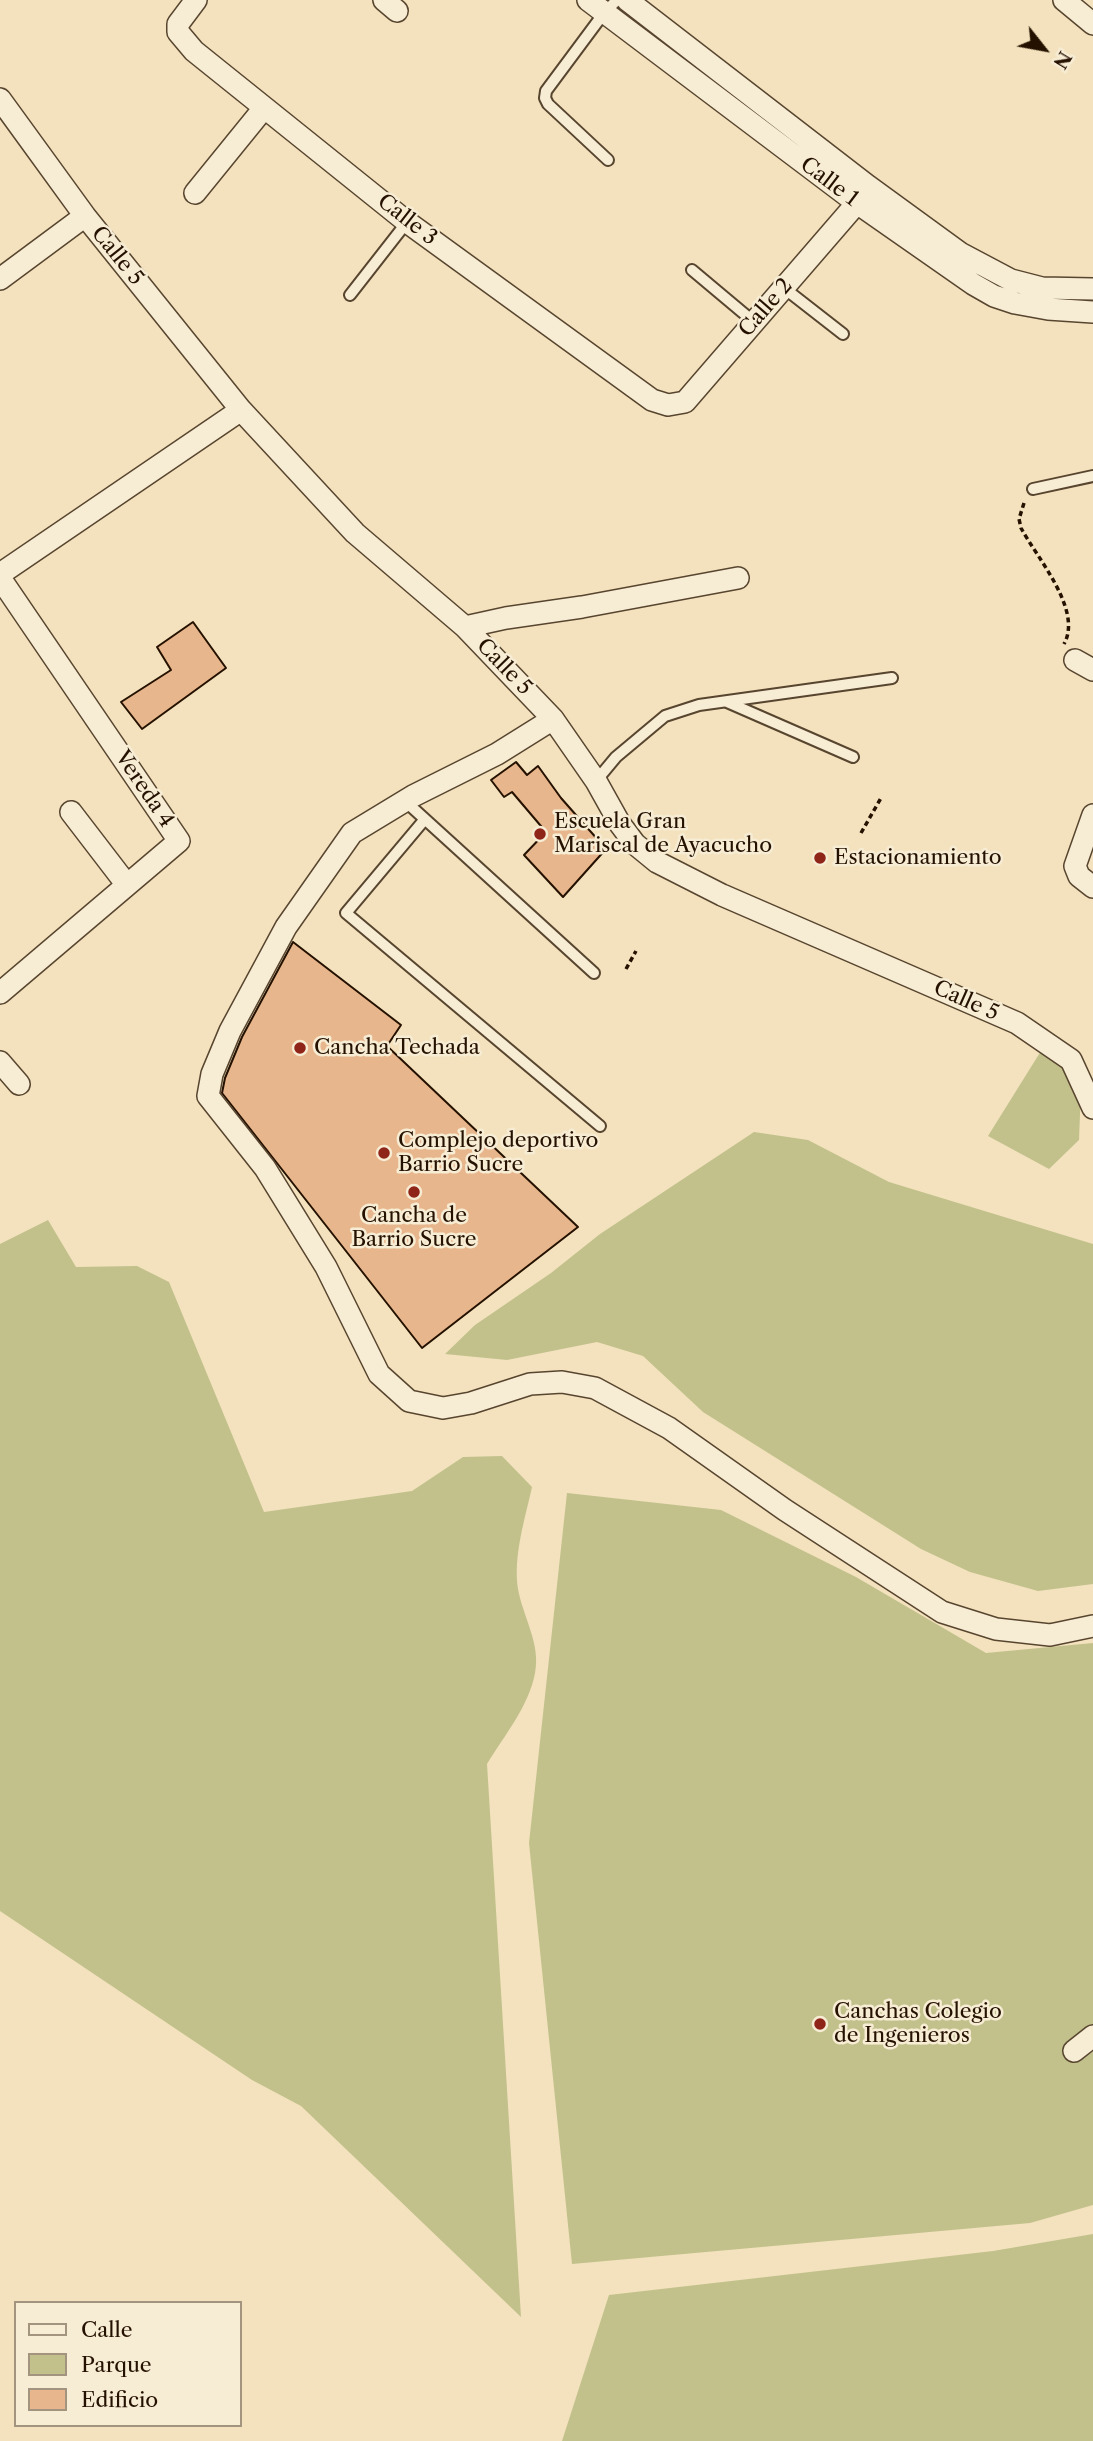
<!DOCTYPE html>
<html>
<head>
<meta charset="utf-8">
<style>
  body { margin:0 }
  #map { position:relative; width:1093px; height:2441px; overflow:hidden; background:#f3e2bd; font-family:"Libre Caslon Text",serif }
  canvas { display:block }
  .legend { position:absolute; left:14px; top:2301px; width:228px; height:126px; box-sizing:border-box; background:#f7ecd4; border:2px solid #a3947f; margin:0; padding:9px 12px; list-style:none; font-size:21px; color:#251100 }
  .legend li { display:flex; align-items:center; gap:14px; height:35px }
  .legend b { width:35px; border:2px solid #a3947f }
  .north { position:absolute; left:1009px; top:14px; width:70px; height:70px; -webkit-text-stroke:5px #f7ecd4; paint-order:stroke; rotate:121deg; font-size:19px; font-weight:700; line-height:28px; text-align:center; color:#251100 }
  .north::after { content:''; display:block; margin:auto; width:24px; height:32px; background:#251100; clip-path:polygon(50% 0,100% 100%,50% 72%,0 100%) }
</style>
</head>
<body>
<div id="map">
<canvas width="1093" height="2441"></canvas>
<ul class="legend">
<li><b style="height:9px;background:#f7ecd4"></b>Calle</li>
<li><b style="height:19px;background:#c2c18c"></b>Parque</li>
<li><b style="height:19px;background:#e7b68c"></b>Edificio</li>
</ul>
<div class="north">N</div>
</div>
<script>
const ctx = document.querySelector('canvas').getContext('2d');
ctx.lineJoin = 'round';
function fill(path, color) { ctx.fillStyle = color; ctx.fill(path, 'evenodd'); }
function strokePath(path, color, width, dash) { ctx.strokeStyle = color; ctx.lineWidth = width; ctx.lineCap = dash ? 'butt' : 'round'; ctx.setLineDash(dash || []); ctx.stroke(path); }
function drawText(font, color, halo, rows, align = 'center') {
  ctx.font = font + ' "Libre Caslon Text",serif'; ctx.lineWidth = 5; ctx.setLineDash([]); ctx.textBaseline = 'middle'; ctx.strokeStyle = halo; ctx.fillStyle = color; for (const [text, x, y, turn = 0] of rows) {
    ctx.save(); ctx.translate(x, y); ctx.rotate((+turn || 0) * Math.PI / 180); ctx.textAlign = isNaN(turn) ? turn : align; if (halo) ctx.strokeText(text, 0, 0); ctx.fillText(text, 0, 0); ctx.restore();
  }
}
const green = new Path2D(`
  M1041,1051L1063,1063L1081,1088L1079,1140L1049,1169L988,1136Z
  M754,1132L808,1140L889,1182L1093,1244V1584L1038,1591L970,1572L921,1549L703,1412L643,1356L597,1342L507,1360L445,1354L475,1325L551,1273L600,1234Z
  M48,1220L76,1267L137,1266L169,1282L264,1512L412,1491L463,1457L502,1456L532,1487C525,1519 513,1556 518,1589C523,1617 541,1644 535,1673C529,1706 504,1736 487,1764L521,2317L301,2106L252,2080L0,1911V1244Z
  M567,1493L721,1510L856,1577L986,1653L1093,1643V2205L1030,2223L572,2264L529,1843Z
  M1093,2234V2441H562L609,2295L993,2251Z`);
const building = new Path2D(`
  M193,622L226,668L142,729L121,702L171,670L157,647Z
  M516,762L527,775L538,766L561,798L606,849L563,897L524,855L546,832L512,792L504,797L491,780Z
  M293,942L401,1025L387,1046L578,1227L422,1348L222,1093L225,1078L242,1037Z`);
const path = new Path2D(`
  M1024,503L1019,519L1021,528C1037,558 1083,610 1064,644
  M861,833L881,798
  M626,969L636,951`);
const service = new Path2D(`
  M608,160L548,104L545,98L546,91L604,13L617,0
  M692,270L754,322
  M784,288L843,334
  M350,295L407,222
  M1033,489L1093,476
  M727,702L853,757
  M596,781L616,757L665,716L699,705L892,678
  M405,801L594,973
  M425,819L346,913L600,1126`);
const minor = new Path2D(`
  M196,0L178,24V32L194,51L407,222L652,400L668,405L685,402L857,203L868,186
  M384,0L397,11
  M588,0L857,203L973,284L994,296L1015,303L1048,309L1093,312
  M627,0L868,186L960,253L1011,280L1042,288L1093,289
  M1064,0L1093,24
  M0,99L85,216L241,410L355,533L465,627L553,719L596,781L620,824L635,844L657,862L722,895L1017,1023L1071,1060L1093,1108
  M195,193L264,108
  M0,279L85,216
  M0,574L241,410
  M0,578L179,841L0,993
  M465,627L506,618L582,607L738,578
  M1075,660L1093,670
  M553,719L497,754L413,796L352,833L286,927L230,1031L212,1074L208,1096L265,1168L326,1267L379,1374L409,1401L443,1408L471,1403L530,1384L562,1382L595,1388L669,1428L785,1510L942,1612L996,1629L1050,1635L1093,1626
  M71,812L127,885
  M1093,815L1075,866L1079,876L1093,887
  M0,1062L19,1084
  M1074,2051L1093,2036`);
const markers = [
  [540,834,7,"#8f2418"],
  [820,858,7,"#8f2418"],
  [300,1048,7,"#8f2418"],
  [384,1153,7,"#8f2418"],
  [414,1192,7,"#8f2418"],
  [820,2024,7,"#8f2418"]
];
const streetNames = [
  ["Calle 1",829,182,37],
  ["Calle 3",407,220,38],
  ["Calle 5",117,256,51],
  ["Calle 2",766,308,-49],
  ["Calle 5",504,667,46],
  ["Vereda 4",144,789,56],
  ["Calle 5",966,1001,24]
];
const poiNames = [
  ["Escuela Gran",554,822],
  ["Mariscal de Ayacucho",554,846],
  ["Estacionamiento",834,858],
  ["Cancha Techada",314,1048],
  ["Complejo deportivo",398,1141],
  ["Barrio Sucre",398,1165],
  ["Cancha de",414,1216,"center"],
  ["Barrio Sucre",414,1240,"center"],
  ["Canchas Colegio",834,2012],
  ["de Ingenieros",834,2036]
];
fill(green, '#c2c18c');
fill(building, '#e7b68c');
strokePath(building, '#251100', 2);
strokePath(service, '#58452f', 14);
strokePath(minor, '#58452f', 24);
strokePath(path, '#251100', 3.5, [5, 3.5]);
strokePath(service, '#f7ecd4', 10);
strokePath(minor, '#f7ecd4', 21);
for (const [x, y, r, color] of markers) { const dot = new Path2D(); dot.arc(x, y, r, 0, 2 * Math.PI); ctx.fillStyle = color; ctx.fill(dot); strokePath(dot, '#f7ecd4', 2.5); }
drawText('21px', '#251100', '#f7ecd4', streetNames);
drawText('21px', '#251100', '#f7ecd4', poiNames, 'left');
</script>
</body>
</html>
